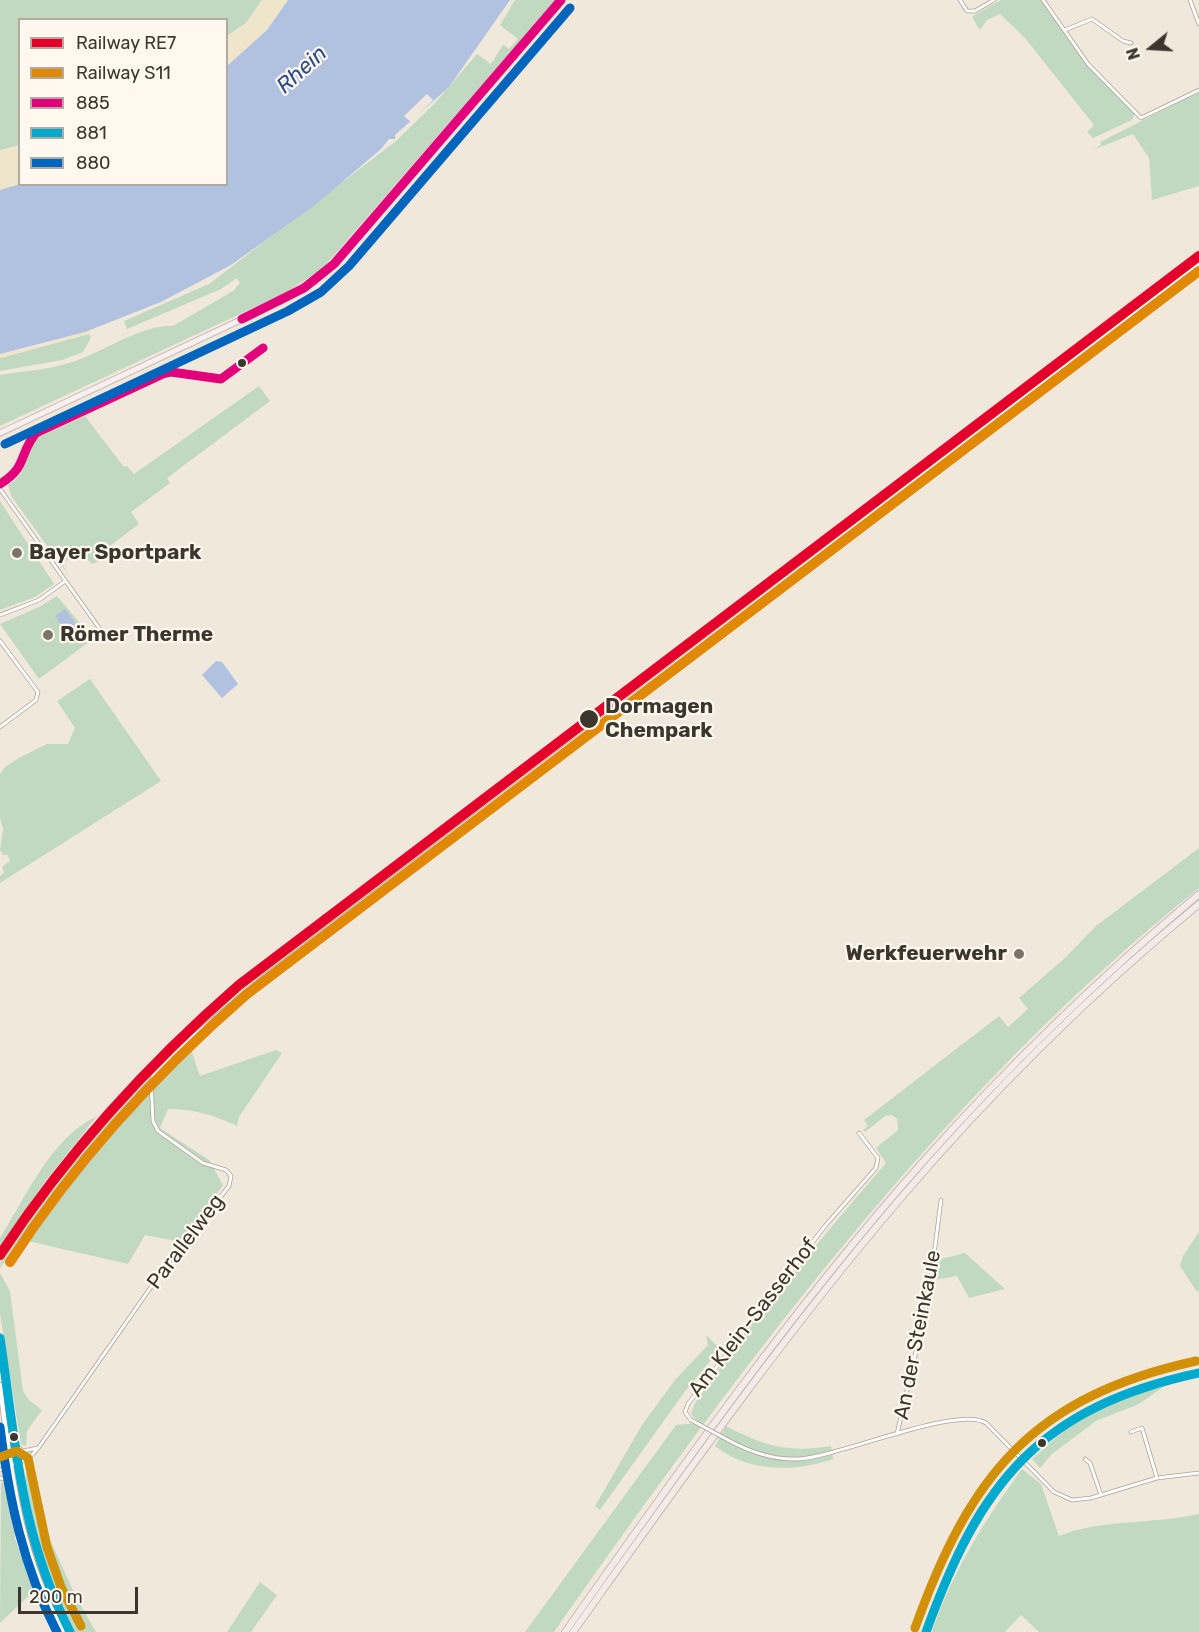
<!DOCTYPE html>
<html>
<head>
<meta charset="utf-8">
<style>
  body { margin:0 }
  #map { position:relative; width:1199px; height:1632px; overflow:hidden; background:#f1e8dc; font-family:Rubik,sans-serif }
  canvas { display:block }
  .legend { position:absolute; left:18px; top:18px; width:210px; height:168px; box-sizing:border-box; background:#fef8ef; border:2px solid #b1aaa2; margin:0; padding:8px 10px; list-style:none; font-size:18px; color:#3d362e }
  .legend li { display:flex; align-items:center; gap:12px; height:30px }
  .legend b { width:30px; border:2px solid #b1aaa2 }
  .north { position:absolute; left:1121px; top:18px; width:60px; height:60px; -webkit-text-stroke:4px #fef8ef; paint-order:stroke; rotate:252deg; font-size:16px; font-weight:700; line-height:24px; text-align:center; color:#3d362e }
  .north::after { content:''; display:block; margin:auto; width:21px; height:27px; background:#3d362e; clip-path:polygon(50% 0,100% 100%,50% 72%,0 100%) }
  .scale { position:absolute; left:18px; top:1587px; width:120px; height:27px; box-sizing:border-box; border:3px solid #3d362e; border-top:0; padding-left:8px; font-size:18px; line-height:21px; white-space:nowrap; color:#3d362e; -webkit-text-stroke:4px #fef8ef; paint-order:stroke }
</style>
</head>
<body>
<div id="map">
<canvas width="1199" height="1632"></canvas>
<ul class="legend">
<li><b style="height:8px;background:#e4002b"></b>Railway RE7</li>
<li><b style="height:8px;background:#e18905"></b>Railway S11</li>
<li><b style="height:8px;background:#e3007b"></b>885</li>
<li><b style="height:8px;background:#00a9ce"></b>881</li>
<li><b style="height:8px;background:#0065bd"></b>880</li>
</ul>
<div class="north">N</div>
<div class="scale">200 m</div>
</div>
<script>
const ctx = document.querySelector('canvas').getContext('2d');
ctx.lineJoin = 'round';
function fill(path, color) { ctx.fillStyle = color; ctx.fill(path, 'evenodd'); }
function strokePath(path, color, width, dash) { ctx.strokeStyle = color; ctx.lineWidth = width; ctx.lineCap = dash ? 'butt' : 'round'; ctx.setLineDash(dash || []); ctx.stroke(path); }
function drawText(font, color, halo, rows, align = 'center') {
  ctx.font = font + ' Rubik,sans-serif'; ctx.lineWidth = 4.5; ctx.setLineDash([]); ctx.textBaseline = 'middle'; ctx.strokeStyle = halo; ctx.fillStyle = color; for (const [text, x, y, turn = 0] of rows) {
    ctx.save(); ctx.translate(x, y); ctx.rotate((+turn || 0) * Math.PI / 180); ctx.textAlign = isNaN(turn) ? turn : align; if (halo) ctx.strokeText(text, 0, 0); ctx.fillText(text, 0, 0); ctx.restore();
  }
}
const green = new Path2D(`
  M0,0H262L246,23L227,36L226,20H20L19,149L0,155Z
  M515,0H556L323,268L287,292L0,426V375C22,371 47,370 69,363C100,354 141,324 173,326L233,291L240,283L237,278L221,289L127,329L124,321L209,284L396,141L435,103L477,54L491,64L502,46L504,45L509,49L518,39L500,25Z
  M1001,0H1041L1081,57L1135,113L1132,120L1093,138L1087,132L1094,125L1025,38L1000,14L987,20L980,30L973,19V16Z
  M1199,92V186L1152,200L1149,158L1133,134L1093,150L1101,145L1100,142Z
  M89,334L91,338L83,352L62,360L0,371V358Z
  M259,386L270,401L167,478L170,483L131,512L139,524L111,545L97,562L92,564L83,555L76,557L74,555L62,564L69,576L11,496L8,485C33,471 23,446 39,434L41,436L85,416L124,467L127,466L134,474Z
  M0,501L54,584L35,597L0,610Z
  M57,596L93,639L39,679L0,624L39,607Z
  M90,679L161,781L0,883V876L4,873L2,867L10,861L8,855H3L0,850L3,829L0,818V774L5,767L19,758L47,744H68L75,728L57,701Z
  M482,802L485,806L247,987L154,1072L149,1085L190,1047L200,1076L276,1050L282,1053L239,1117L237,1126C214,1115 194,1109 168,1109L160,1128L209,1160L223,1185L182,1242L145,1235L128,1264L19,1239L0,1268C0,1249 26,1218 38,1202C157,1034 320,925 482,802Z
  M1199,848V888C941,1094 742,1365 554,1632H525L676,1425L699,1423L691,1414L695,1403C754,1319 819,1240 886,1163L876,1148L898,1130L897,1119L892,1115L885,1116L865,1132L863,1130L868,1126L864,1120L999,1016L1008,1027L1028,1009L1019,998L1066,957L1096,926Z
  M97,1116L47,1179L0,1247V1238C27,1195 50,1139 97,1116Z
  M1199,1232V1290L1197,1292L1180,1266L1183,1256Z
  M965,1253L1005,1289L969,1298L957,1276L934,1280L937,1260Z
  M0,1273L10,1291L23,1391L29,1400L42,1410L27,1431L26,1446L21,1444L0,1314Z
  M706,1335L720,1349L683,1394L600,1510L595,1506L642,1425L675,1380L708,1345Z
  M1163,1387L1139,1404L1096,1421L1052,1454L1040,1468L1032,1459C1043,1451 1050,1442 1060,1434C1090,1410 1126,1394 1163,1387Z
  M726,1426C764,1446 788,1453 831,1446L833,1459C794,1472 749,1473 715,1446Z
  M28,1468L33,1469L47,1533L76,1597L96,1632H73C54,1597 13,1507 28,1468Z
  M1022,1469L1041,1484L1059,1536C1104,1518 1152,1525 1199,1514V1632H1039L1021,1615L1005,1632H932C952,1572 985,1520 1022,1469Z
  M1,1482L6,1484L9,1490L15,1539L34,1591L0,1623Z
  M260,1582L277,1595L251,1632H227Z`);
const sand = new Path2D(`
  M262,0H288L267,30L227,66V36L246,23Z
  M19,145L20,185L0,190V150Z
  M91,330L89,334L0,358V354L43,345Z`);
const water = new Path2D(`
  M288,0H510L449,87L395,135V139H389L381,149L315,205L231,265L161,302L85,332L0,354V190L20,184H226L227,66L267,30Z
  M65,609L83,633L70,641V636L65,637L59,633L64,629L55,616Z
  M216,661L222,662L238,684L222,698L202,675Z`);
const pier = new Path2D(`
  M427,94L433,100L411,122L404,116Z`);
const minor = new Path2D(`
  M960,0L967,11H975L994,0
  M1043,0L1088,64L1141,118L1199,90
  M1190,0L1199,24
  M1065,30L1092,19L1123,41L1131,43
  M0,489L102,632
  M0,615L39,600L64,582
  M0,641L38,692L36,700L0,727
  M691,1420L685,1412L688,1404L825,1226L876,1168L878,1158L859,1133
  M1131,1432L1142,1428L1157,1478
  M897,1434L929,1294L941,1200
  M728,1440C750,1452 773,1460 798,1459C839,1457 957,1405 986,1423L1054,1492L1072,1500L1091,1498L1157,1478L1199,1473
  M15,1444L23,1451L38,1448
  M1085,1459L1090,1463L1101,1495
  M0,1470L30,1457L39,1447L165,1267L229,1186L231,1176L226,1170L203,1163L158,1131L153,1121L151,1082L153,1076L192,1037L266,975L1199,264
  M0,1478L8,1480L13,1490`);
const secondary = new Path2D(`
  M0,1338C17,1441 16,1539 70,1632
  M0,1385C11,1471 19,1555 64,1632
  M926,1632C939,1596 952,1560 971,1526C1019,1440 1104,1389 1199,1373`);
const primary = new Path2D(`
  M0,433L283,300L314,282L340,258L561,0`);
const motorway = new Path2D(`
  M565,1632C678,1472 791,1311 921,1164C1007,1067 1100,977 1199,894
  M573,1632C678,1485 782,1337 900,1199C991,1092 1091,993 1199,904`);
const minorBridge = new Path2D(`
  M691,1420L728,1440`);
const bus1 = new Path2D(`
  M242,319L304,288L334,264L561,0
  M0,484C28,467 18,455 36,433L163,374L171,372L221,379L263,348`);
const bus2 = new Path2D(`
  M0,1338C16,1445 20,1533 70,1632
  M926,1632C980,1483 1038,1408 1199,1373`);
const bus3 = new Path2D(`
  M5,444L288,311L321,292L349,266L570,8
  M0,1427C9,1499 23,1567 57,1632`);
const bus4 = new Path2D(`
  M0,1457L17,1451L28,1458L47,1547L61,1587L81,1626
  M915,1628C970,1475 1032,1397 1196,1361`);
const rail1 = new Path2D(`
  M0,1255C67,1153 147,1065 239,985L1199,256`);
const rail2 = new Path2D(`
  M10,1262C76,1160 155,1074 247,994L1199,271`);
const markers = [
  [242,363,5,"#3d362e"],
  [17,553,6,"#7c746b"],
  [48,635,6,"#7c746b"],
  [589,719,10,"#3d362e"],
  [1019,954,6,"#7c746b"],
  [14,1437,5,"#3d362e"],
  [1042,1443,5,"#3d362e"]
];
const poiNames = [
  ["Bayer Sportpark",29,553],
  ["Römer Therme",60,635],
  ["Werkfeuerwehr",1007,954,"right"]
];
const stopNames = [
  ["Dormagen",605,707],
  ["Chempark",605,731]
];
const streetNames = [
  ["Parallelweg",186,1242,-53],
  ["Am Klein-Sasserhof",753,1318,-52],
  ["An der Steinkaule",918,1335,-79]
];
const waterNames = [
  ["Rhein",302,70,-42]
];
fill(green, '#c1d9c0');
fill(sand, '#eee5cb');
fill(water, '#b1c1e0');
fill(pier, '#f1e8dc');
strokePath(minor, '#a9a299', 4.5);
strokePath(secondary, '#a9a299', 6);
strokePath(primary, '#c8bbb6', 7);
strokePath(motorway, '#c8bbb6', 8);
strokePath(minor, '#fdfcfa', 3);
strokePath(secondary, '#fdfcfa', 4.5);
strokePath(primary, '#f7f0ef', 5);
strokePath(motorway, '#f4eae8', 6);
strokePath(minorBridge, '#a9a299', 4.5, []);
strokePath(minorBridge, '#fdfcfa', 3);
strokePath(bus1, '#e3007b', 9);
strokePath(bus2, '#00a9ce', 9);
strokePath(bus3, '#0065bd', 9);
strokePath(bus4, '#d29009', 9);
strokePath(rail1, '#e4002b', 10);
strokePath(rail2, '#e18905', 10);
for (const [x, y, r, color] of markers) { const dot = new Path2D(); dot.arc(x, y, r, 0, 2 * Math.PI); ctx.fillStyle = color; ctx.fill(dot); strokePath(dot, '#fef8ef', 2); }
drawText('bold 21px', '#3d362e', '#fef8ef', poiNames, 'left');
drawText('bold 21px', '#3d362e', '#fef8ef', stopNames, 'left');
drawText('21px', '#3d362e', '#fef8ef', streetNames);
drawText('italic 22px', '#2d4c89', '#fef8ef', waterNames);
</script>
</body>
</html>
